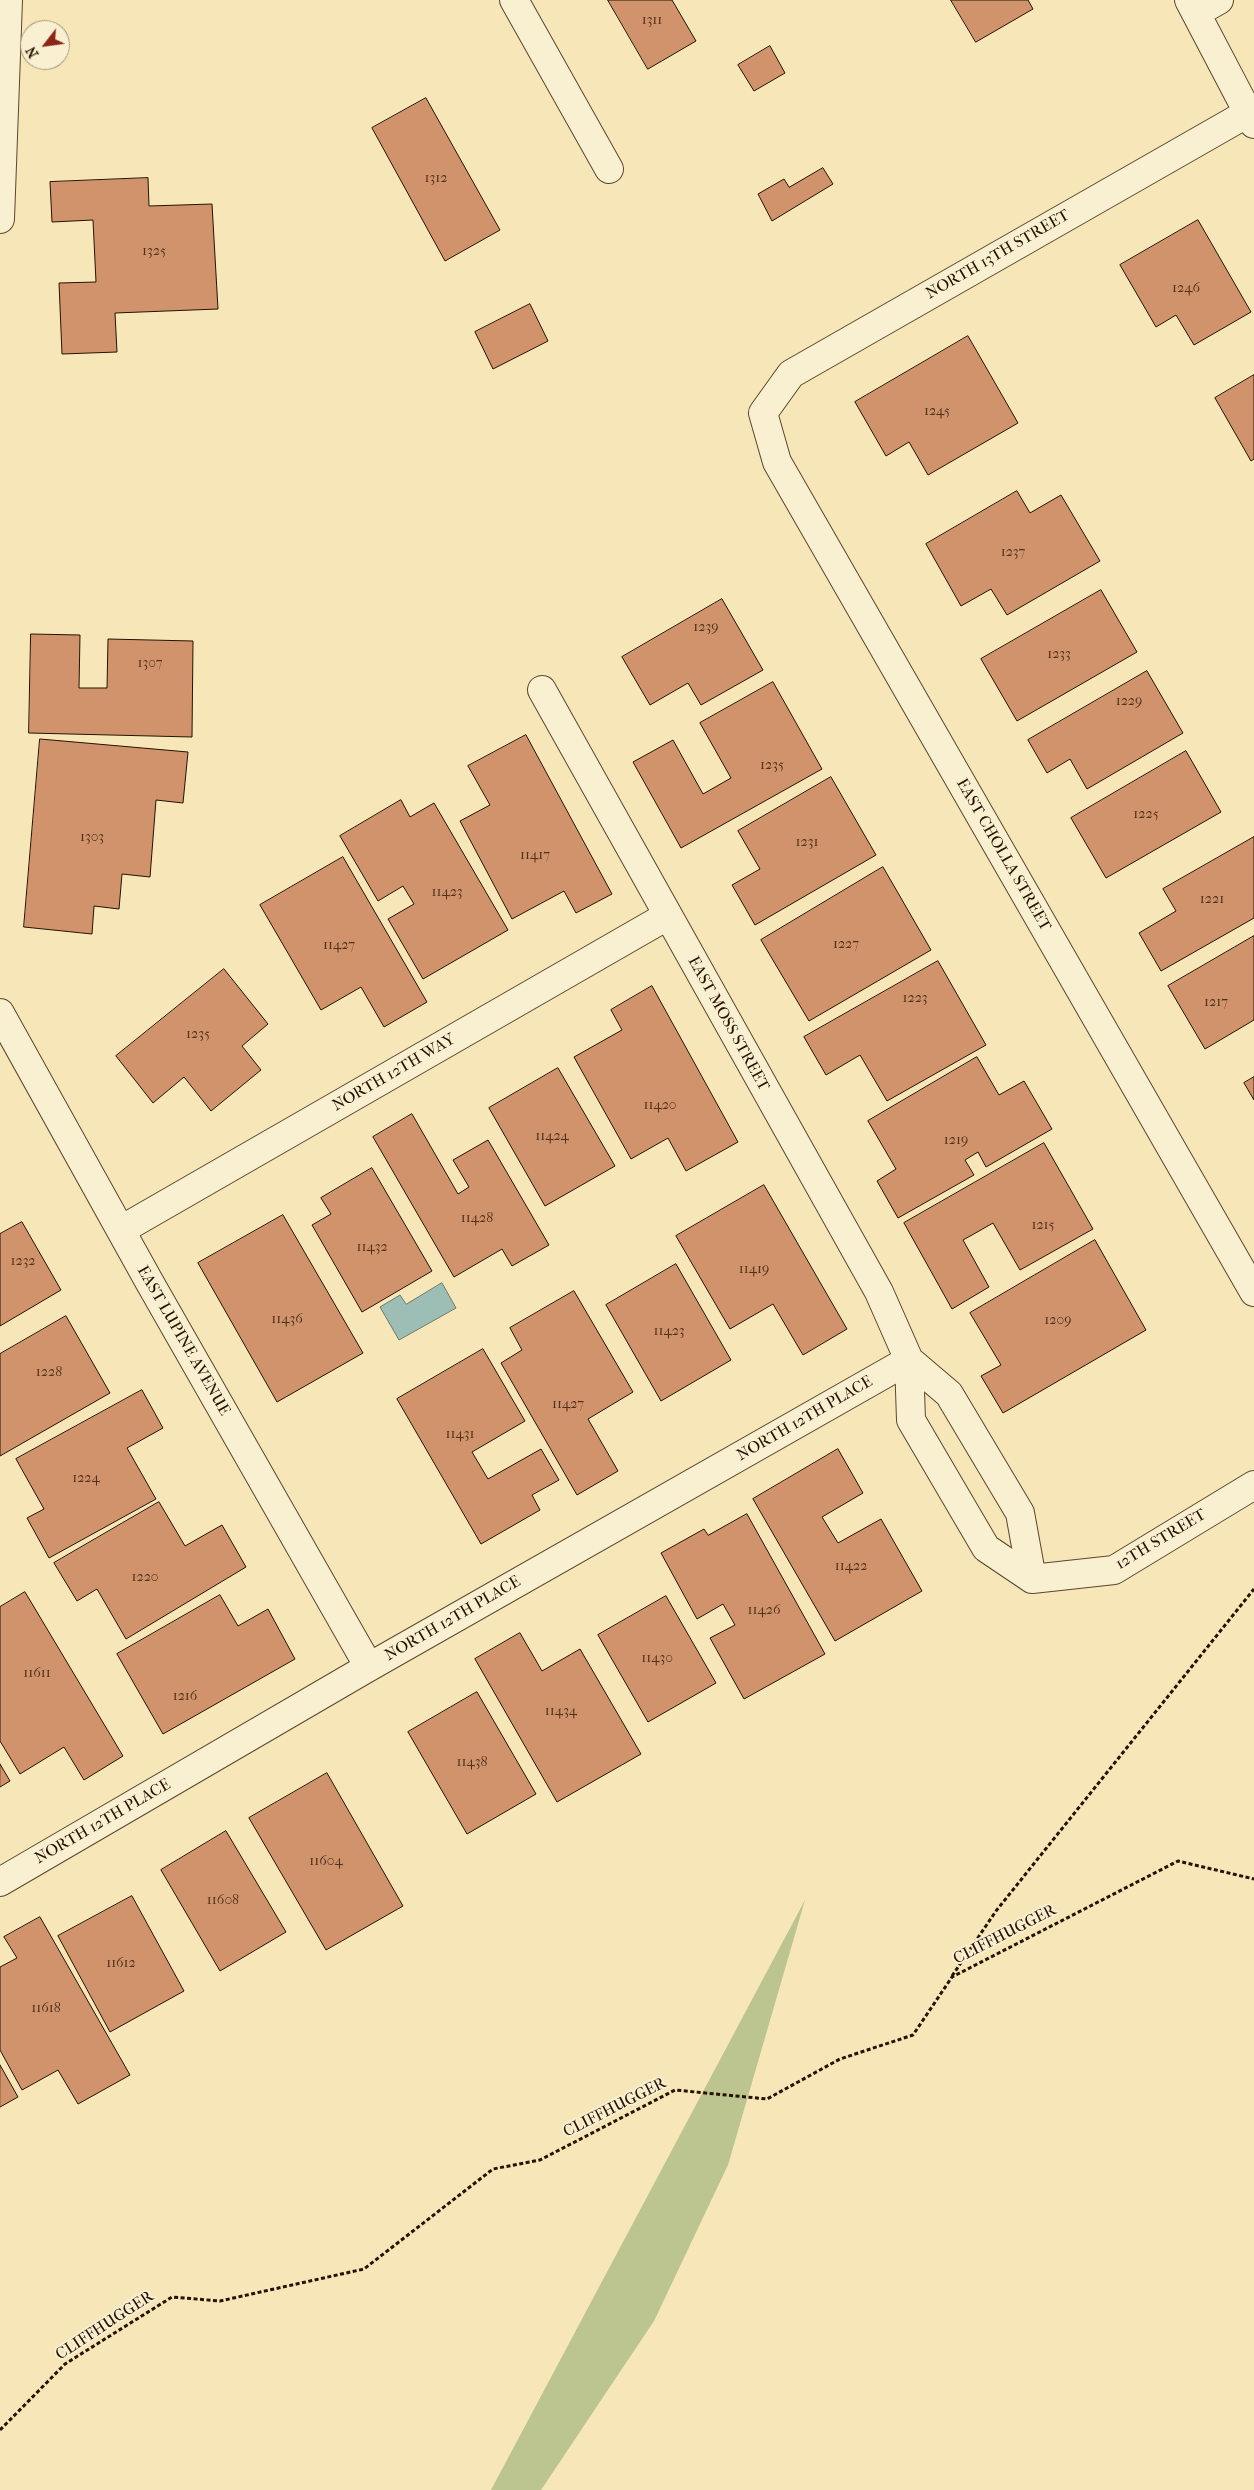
<!DOCTYPE html>
<html>
<head>
<meta charset="utf-8">
<style>
  body { margin:0 }
  #map { position:relative; width:1254px; height:2490px; overflow:hidden; background:#f6e6b8; font-family:"IM FELL French Canon",serif }
  canvas { display:block }
  .north { position:absolute; left:20px; top:20px; width:50px; height:50px; box-sizing:border-box; background:#f9efd1; border:1px solid #a4977d; border-radius:50%; rotate:240deg; font-size:14px; font-weight:700; line-height:20px; text-align:center; color:#251200 }
  .north::after { content:''; display:block; margin:auto; width:18px; height:22px; background:#8f2418; clip-path:polygon(50% 0,100% 100%,50% 72%,0 100%) }
</style>
</head>
<body>
<div id="map">
<canvas width="1254" height="2490"></canvas>
<div class="north">N</div>
</div>
<script>
const ctx = document.querySelector('canvas').getContext('2d');
ctx.lineJoin = 'round';
function fill(path, color) { ctx.fillStyle = color; ctx.fill(path, 'evenodd'); }
function strokePath(path, color, width, dash) { ctx.strokeStyle = color; ctx.lineWidth = width; ctx.lineCap = dash ? 'butt' : 'round'; ctx.setLineDash(dash || []); ctx.stroke(path); }
function drawText(font, color, halo, rows, align = 'center') {
  ctx.font = font + ' "IM FELL French Canon",serif'; ctx.lineWidth = 4; ctx.setLineDash([]); ctx.textBaseline = 'middle'; ctx.strokeStyle = halo; ctx.fillStyle = color; for (const [text, x, y, turn = 0] of rows) {
    ctx.save(); ctx.translate(x, y); ctx.rotate((+turn || 0) * Math.PI / 180); ctx.textAlign = isNaN(turn) ? turn : align; if (halo) ctx.strokeText(text, 0, 0); ctx.fillText(text, 0, 0); ctx.restore();
  }
}
const green = new Path2D(`
  M805,1900L728,2165L654,2321L541,2490H491Z`);
const water = new Path2D(`
  M442,1283L456,1308L399,1340L380,1307L400,1295L406,1304Z`);
const building = new Path2D(`
  M608,0H672L696,41L648,69Z
  M951,0H1028L1033,9L976,42Z
  M770,46L785,73L754,91L738,65Z
  M426,98L500,230L445,261L372,128Z
  M823,168L833,184L772,221L758,194L784,179L789,187Z
  M148,178L149,206L212,204L218,309L115,313L117,352L62,354L59,283L96,282L93,220L52,222L50,182Z
  M1198,220L1251,312L1194,345L1176,315L1156,327L1120,265Z
  M530,304L548,341L493,369L475,332Z
  M968,336L1018,423L928,475L909,442L886,456L855,402Z
  M1254,375V459L1251,461L1215,398Z
  M1017,491L1030,513L1061,495L1100,561L1007,615L991,589L961,606L926,544Z
  M1101,590L1137,652L1017,721L981,659Z
  M722,599L763,670L701,705L688,683L650,705L622,657Z
  M31,634L80,635L79,688H107L108,639L193,641L192,737L29,733Z
  M1147,671L1183,733L1087,789L1070,759L1047,773L1028,740Z
  M773,682L822,769L681,848L633,762L673,740L703,794L731,778L700,723Z
  M526,735L612,894L576,913L564,891L512,919L460,821L490,805L468,766Z
  M40,739L188,752L183,803L156,800L150,877L122,874L119,909L94,906L92,934L24,927Z
  M1186,751L1221,812L1106,878L1071,818Z
  M831,777L876,855L755,925L732,885L760,869L738,831Z
  M401,800L410,817L434,803L508,930L423,979L388,919L414,904L403,886L378,901L340,836Z
  M1254,837V918L1161,971L1139,933L1176,911L1163,889Z
  M343,857L427,1002L384,1027L361,987L321,1010L260,905Z
  M883,867L931,950L809,1021L761,940Z
  M1254,936V1020L1205,1049L1168,986Z
  M938,961L986,1045L887,1101L860,1055L826,1075L804,1037Z
  M224,969L268,1024L242,1046L261,1070L211,1111L184,1077L153,1103L116,1056Z
  M652,986L738,1142L686,1171L668,1138L631,1159L574,1057L622,1030L611,1010Z
  M977,1057L999,1095L1024,1081L1052,1129L986,1167L978,1152L965,1160L974,1175L898,1218L877,1181L896,1169L868,1121Z
  M558,1068L615,1166L545,1206L489,1108Z
  M1254,1077V1100L1244,1083Z
  M412,1114L458,1194L469,1187L453,1160L488,1140L549,1245L512,1266L502,1249L454,1277L373,1137Z
  M1044,1143L1093,1229L1020,1270L993,1223L972,1235L963,1240L989,1287L952,1309L904,1223Z
  M372,1168L432,1271L362,1312L312,1225L331,1214L321,1198Z
  M764,1185L847,1329L803,1355L773,1304L730,1329L676,1236Z
  M283,1215L363,1353L277,1402L198,1263Z
  M22,1222L61,1290L0,1326V1234Z
  M1095,1240L1146,1330L1003,1413L981,1376L1001,1365L970,1313Z
  M676,1264L731,1360L661,1401L606,1305Z
  M574,1291L633,1392L588,1419L618,1471L577,1495L501,1363L522,1350L510,1328Z
  M66,1316L110,1393L0,1456V1354Z
  M483,1349L525,1421L472,1452L488,1479L541,1449L559,1480L532,1495L540,1510L481,1544L397,1399Z
  M142,1390L163,1428L127,1448L156,1499L49,1558L27,1518L44,1509L16,1459Z
  M838,1449L863,1493L822,1517L838,1543L881,1519L922,1591L835,1641L753,1499Z
  M159,1502L185,1546L222,1525L246,1567L126,1639L97,1589L77,1601L54,1563Z
  M747,1514L825,1654L744,1699L710,1638L735,1625L723,1604L697,1619L661,1553L704,1529L708,1535Z
  M25,1592L123,1756L84,1780L64,1747L20,1774L0,1741V1607Z
  M220,1595L238,1626L268,1609L295,1659L163,1734L117,1654Z
  M666,1596L716,1683L648,1722L598,1635Z
  M520,1633L542,1671L580,1649L641,1754L557,1802L475,1659Z
  M477,1692L536,1794L467,1834L408,1732Z
  M0,1764L10,1781L0,1787Z
  M327,1773L403,1906L326,1950L249,1818Z
  M226,1831L286,1932L220,1971L161,1870Z
  M132,1896L184,1991L110,2032L58,1936Z
  M40,1917L130,2075L78,2104L58,2070L22,2090L0,2050V1967L17,1958L4,1937Z
  M0,2065L18,2097L0,2107Z`);
const path = new Path2D(`
  M952,1976L996,1911L1254,1589
  M0,2430L65,2364L172,2297L220,2301L364,2269L493,2169L540,2160L675,2090L767,2099L840,2059L913,2035L952,1977L1178,1861L1254,1879`);
const street = new Path2D(`
  M514,0L609,169
  M1189,0L1254,124
  M1196,13L1219,0
  M1248,113L791,374L763,413L777,462L1254,1292
  M0,219L8,0
  M542,690L879,1292L909,1360L911,1420L986,1548L1032,1579
  M0,1013L150,1283L369,1667
  M121,1230L667,916
  M909,1360L949,1394L1020,1513L1032,1579
  M1032,1579L1114,1570L1254,1485
  M0,1882L369,1667L909,1360`);
const numberNames = [
  ["1311",652,21],
  ["1312",436,179],
  ["1325",154,252],
  ["1246",1186,289],
  ["1245",937,412],
  ["1237",1013,553],
  ["1239",706,628],
  ["1233",1059,655],
  ["1307",150,664],
  ["1229",1129,702],
  ["1235",772,766],
  ["1225",1146,815],
  ["1303",92,838],
  ["1231",807,843],
  ["11417",535,856],
  ["11423",447,893],
  ["1221",1212,900],
  ["1227",846,945],
  ["11427",339,946],
  ["1223",915,999],
  ["1217",1216,1003],
  ["1235",198,1035],
  ["11420",660,1106],
  ["11424",552,1137],
  ["1219",956,1141],
  ["11428",477,1219],
  ["1215",1043,1226],
  ["11432",372,1248],
  ["1232",23,1262],
  ["11419",754,1270],
  ["11436",287,1320],
  ["1209",1058,1321],
  ["11423",669,1332],
  ["1228",49,1373],
  ["11427",568,1405],
  ["11431",460,1435],
  ["1224",86,1479],
  ["11422",851,1567],
  ["1220",145,1578],
  ["11426",764,1611],
  ["11430",657,1659],
  ["11611",37,1674],
  ["1216",185,1697],
  ["11434",561,1712],
  ["11438",472,1763],
  ["11604",326,1862],
  ["11608",223,1901],
  ["11612",121,1964],
  ["11618",46,2009]
];
const streetNames = [
  ["NORTH 13TH STREET",998,255,-30],
  ["EAST CHOLLA STREET",1003,855,60],
  ["EAST MOSS STREET",728,1024,61],
  ["NORTH 12TH WAY",394,1073,-30],
  ["EAST LUPINE AVENUE",183,1341,60],
  ["NORTH 12TH PLACE",805,1419,-30],
  ["12TH STREET",1161,1540,-31],
  ["NORTH 12TH PLACE",453,1619,-30],
  ["NORTH 12TH PLACE",103,1822,-30],
  ["CLIFFHUGGER",1005,1935,-27],
  ["CLIFFHUGGER",615,2108,-27],
  ["CLIFFHUGGER",105,2326,-33]
];
fill(green, '#bcc58f');
fill(water, '#9dbeb4');
strokePath(water, '#6d796c', 1);
fill(building, '#d1936c');
strokePath(building, '#251200', 1);
strokePath(street, '#59472e', 30);
strokePath(path, '#251200', 3, [4, 2.5]);
strokePath(street, '#f9efd1', 28);
drawText('14px', '#50321b', null, numberNames);
drawText('16px', '#251200', '#f9efd1', streetNames);
</script>
</body>
</html>
